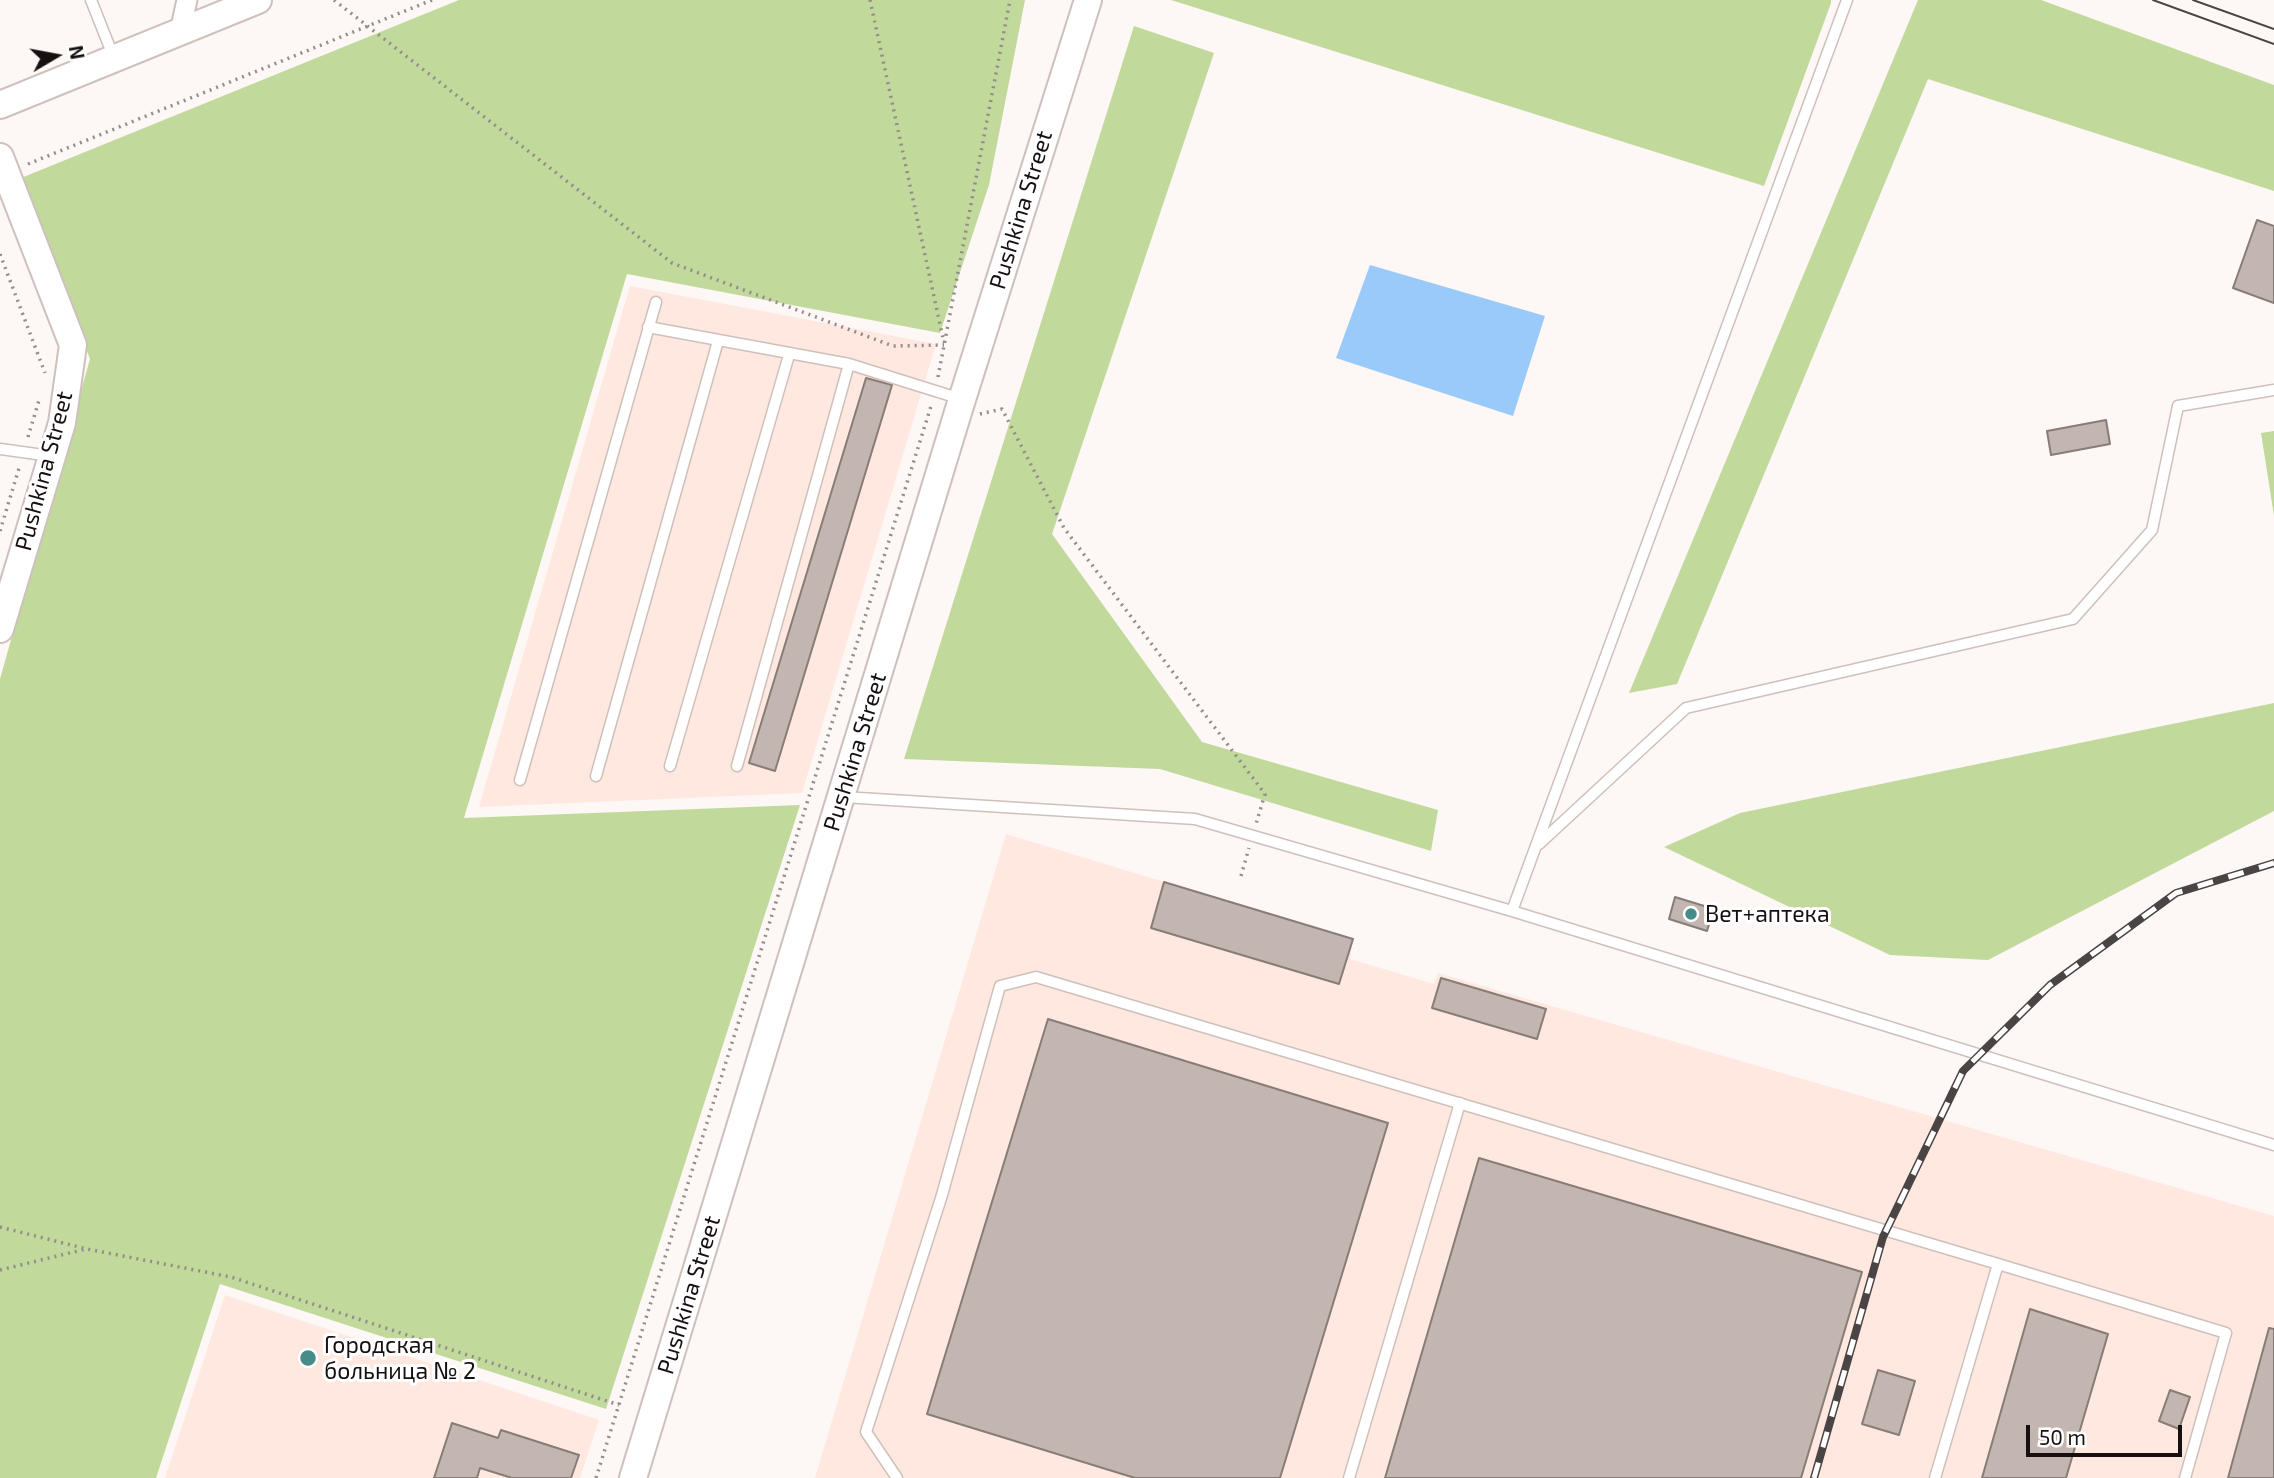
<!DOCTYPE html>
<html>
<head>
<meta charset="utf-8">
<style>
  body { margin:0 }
  #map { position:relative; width:2274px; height:1478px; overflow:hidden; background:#fdf7f5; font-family:"Exo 2",sans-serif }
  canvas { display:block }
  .north { position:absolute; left:21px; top:21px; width:70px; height:70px; -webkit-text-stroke:5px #fff; paint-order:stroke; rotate:80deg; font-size:19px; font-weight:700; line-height:28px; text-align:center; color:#161110 }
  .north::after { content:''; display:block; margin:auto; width:24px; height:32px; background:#161110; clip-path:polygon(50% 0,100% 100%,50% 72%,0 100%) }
  .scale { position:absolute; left:2026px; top:1425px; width:156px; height:32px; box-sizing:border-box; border:4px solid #161110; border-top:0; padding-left:9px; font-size:21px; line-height:24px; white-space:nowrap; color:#161110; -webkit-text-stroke:5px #fff; paint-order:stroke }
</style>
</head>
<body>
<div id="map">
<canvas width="2274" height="1478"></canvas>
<div class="north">N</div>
<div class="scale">50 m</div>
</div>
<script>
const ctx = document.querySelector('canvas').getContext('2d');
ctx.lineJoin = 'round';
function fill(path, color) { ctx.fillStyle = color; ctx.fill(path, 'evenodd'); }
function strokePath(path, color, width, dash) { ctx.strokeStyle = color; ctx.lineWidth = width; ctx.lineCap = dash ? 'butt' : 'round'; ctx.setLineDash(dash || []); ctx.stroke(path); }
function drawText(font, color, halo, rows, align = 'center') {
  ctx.font = font + ' "Exo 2",sans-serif'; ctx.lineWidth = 6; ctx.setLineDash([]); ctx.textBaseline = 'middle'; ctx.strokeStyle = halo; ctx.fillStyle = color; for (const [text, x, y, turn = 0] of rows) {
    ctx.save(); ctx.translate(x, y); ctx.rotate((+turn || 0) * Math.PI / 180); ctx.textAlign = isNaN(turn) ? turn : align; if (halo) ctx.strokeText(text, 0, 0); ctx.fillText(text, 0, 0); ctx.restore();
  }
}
const built = new Path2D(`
  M630,286L936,344L802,793L479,807Z
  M1006,834L1353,939L1350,959L1434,984L1438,973L2274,1216V1478H815Z
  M225,1295L599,1420L580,1478H165Z`);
const green = new Path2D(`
  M459,0H1025L989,185L940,333L627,274L464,818L800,805L606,1409L220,1284L156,1478H0V679L90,359L21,178Z
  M1171,0H1831V3L1764,186Z
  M1918,0H2041L2274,85V191L1928,79L1677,684L1629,693Z
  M1134,26L1214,53L1052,534L1202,742L1438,810L1431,851L1160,769L904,759Z
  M2274,431V516L2261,433Z
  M2274,703V811L1988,960L1890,955L1664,847L1740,813Z`);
const water = new Path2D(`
  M1370,265L1545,316L1513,416L1336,358Z`);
const building = new Path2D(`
  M2257,220L2274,226V303L2233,288Z
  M866,378L892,385L775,771L749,763Z
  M2106,420L2110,444L2051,455L2047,431Z
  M1164,882L1353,939L1339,984L1151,928Z
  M1675,897L1714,909L1707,931L1669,919Z
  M1441,978L1546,1009L1537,1039L1432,1008Z
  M1048,1019L1388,1123L1280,1478H1135L927,1414Z
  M1479,1158L1862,1272L1801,1478H1385Z
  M2030,1309L2108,1334L2066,1478H1982Z
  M2269,1328L2274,1329V1478H2228Z
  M1878,1370L1915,1381L1899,1435L1862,1424Z
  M2170,1390L2190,1397L2179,1429L2159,1421Z
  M452,1423L498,1438L501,1430L579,1455L571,1478H512L480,1468L477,1478H434Z`);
const path = new Path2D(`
  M334,0L672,263L893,346L944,345
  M870,0L944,343
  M28,164L432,0
  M0,254L45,373
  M938,377L1010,0
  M980,414L1002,409L1064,528L1265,794L1256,824
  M28,437L40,397
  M0,531L20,465
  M1241,876L1249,848
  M0,1227L87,1249L231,1277L619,1405
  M0,1270L86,1249
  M596,1478L932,403`);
const lane = new Path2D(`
  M91,0L114,58
  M648,327L849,364L961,399
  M0,449L51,456
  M670,766L789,355
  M737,766L849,364
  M596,776L718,341
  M520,780L656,302
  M843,797L1195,819L1512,911L2274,1145
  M1539,844L1686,708L2073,619L2152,530L2178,406L2274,390
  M1512,911L1847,0
  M1998,1264L2226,1333L2185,1478
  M897,1478L866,1432L942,1195L1000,986L1036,977L1998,1264L1935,1478
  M1349,1478L1460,1103`);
const street = new Path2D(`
  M180,32L187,0`);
const secondary = new Path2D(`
  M0,105L258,0
  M0,157L73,345L62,423L0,629
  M633,1478L959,409L1088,0`);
const tram = new Path2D(`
  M2153,0L2274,44
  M2193,0L2274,29`);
const rail = new Path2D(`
  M1814,1478L1883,1237L1963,1071L2050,985L2176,893L2274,863`);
const markers = [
  [1691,914,7,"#468d89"],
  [308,1358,9,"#468d89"]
];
const streetNames = [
  ["Pushkina Street",1021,210,-73],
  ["Pushkina Street",44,471,-75],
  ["Pushkina Street",855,752,-73],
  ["Pushkina Street",689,1295,-73]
];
const poiNames = [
  ["Вет+аптека",1705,914],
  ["Городская",324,1345],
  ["больница № 2",324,1371]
];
fill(built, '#ffe8e0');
fill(green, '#c2d99c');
fill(water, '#99caf9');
fill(building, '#c3b5b0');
strokePath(building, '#887c77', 2);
strokePath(lane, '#cec0bb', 13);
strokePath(street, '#cec0bb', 23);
strokePath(secondary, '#cec0bb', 30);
strokePath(path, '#928c8b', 3.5, [2, 5]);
strokePath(lane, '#fff', 10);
strokePath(street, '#fff', 19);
strokePath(secondary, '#fff', 26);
strokePath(tram, '#4a4544', 2);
strokePath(rail, '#4a4544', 8);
strokePath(rail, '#fff', 5, [16]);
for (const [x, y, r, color] of markers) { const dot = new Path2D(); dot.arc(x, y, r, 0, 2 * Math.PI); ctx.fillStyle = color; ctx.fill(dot); strokePath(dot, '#fff', 2.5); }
drawText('23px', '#161110', '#fff', streetNames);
drawText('23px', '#161110', '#fff', poiNames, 'left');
</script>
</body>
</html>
